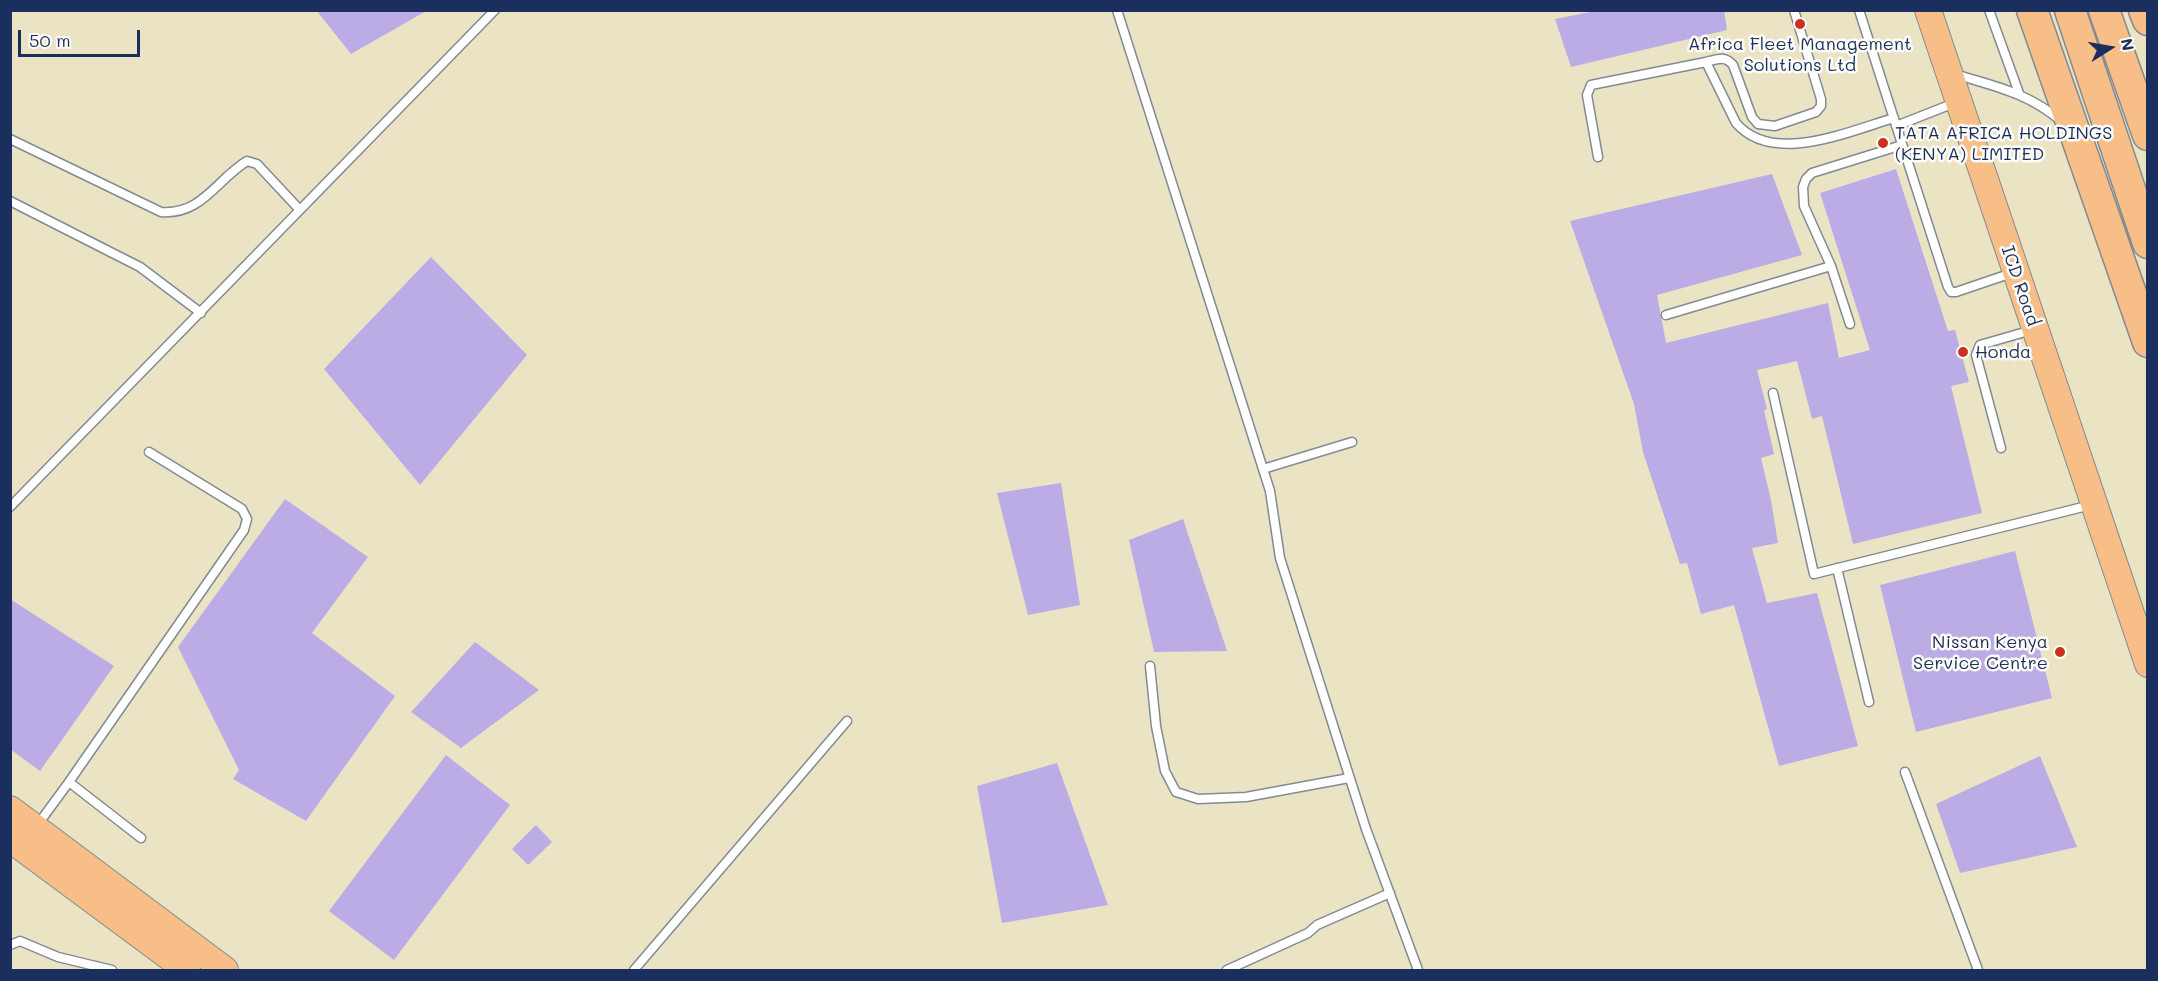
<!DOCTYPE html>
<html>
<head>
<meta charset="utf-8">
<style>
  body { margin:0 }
  #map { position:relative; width:2158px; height:981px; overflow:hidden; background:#eae4c5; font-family:Mali,sans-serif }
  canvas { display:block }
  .frame { position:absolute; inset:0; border:12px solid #1b2f5e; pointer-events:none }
  .north { position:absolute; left:2080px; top:18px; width:60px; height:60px; -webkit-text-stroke:4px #fdfcf7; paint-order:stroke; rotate:79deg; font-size:16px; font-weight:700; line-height:24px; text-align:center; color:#1b2f5e }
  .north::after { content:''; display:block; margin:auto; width:21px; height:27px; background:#1b2f5e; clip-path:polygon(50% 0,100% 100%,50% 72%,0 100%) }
  .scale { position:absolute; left:18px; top:30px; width:122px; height:27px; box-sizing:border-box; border:3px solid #1b2f5e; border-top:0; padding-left:8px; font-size:18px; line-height:21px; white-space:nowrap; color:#1b2f5e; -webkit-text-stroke:4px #fdfcf7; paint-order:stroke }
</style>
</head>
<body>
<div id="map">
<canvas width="2158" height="981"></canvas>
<div class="frame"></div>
<div class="north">N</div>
<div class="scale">50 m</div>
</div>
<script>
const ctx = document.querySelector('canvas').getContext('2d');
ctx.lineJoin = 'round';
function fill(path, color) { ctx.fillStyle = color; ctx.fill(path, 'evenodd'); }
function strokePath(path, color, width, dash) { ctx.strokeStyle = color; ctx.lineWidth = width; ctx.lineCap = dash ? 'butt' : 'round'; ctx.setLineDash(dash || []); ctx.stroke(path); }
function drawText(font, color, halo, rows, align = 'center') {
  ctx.font = font + ' Mali,sans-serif'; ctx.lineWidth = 5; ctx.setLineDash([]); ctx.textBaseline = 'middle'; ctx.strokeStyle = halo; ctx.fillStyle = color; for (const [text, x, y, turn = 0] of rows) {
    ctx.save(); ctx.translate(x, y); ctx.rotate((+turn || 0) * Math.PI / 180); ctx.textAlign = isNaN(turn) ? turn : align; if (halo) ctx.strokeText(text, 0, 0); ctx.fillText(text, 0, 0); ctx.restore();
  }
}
const building = new Path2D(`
  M316,10H428L351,54Z
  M1601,10H1724L1727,30L1571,67L1555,19Z
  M1896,169L1948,331L1955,330L1969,382L1951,386L1982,513L1853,544L1822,416L1812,419L1797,361L1757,370L1767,409L1764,410L1774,454L1761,458L1771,500L1778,543L1752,548L1767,603L1817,593L1858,746L1779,766L1734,605L1701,614L1687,563L1680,564L1643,452L1634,404L1570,221L1772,174L1802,255L1657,295L1666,343L1828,303L1839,358L1870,350L1820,193Z
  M431,257L527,355L420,485L324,369Z
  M1061,483L1080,605L1028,615L997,493Z
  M285,499L368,557L312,633L395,696L306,821L233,779L239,770L178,647Z
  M1183,519L1227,651L1154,652L1129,540Z
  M2015,551L2052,698L1916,732L1880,585Z
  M10,599L114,666L40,771L10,749Z
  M475,642L539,690L461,748L411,712Z
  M446,755L510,805L394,960L329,911Z
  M2040,756L2077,847L1960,873L1936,804Z
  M1057,763L1108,905L1002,923L977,786Z
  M536,825L552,842L528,865L512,849Z`);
const lane = new Path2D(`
  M1117,10L1270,491L1280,558L1366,829L1418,970
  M1859,10L1948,287L1951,292H1956L2015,272
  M1989,10L2019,93
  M1706,62C1717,59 1725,55 1733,65L1752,117L1758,124L1775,126L1816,112L1821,106V99L1794,10
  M1955,74C1996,87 2026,92 2060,120
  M1896,126L1957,102
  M10,139L161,212C202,215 216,180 247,161L257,164L299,209
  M1598,157L1587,95L1591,85L1706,62L1736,123C1773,166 1849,131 1894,118
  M10,201L140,267L201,313
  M1666,315L1831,266
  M1850,324L1831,266L1804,206L1803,187L1806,179L1812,173L1902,145
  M1773,393L1814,574L2091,505
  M2001,448L1976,355L1980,345L2032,330
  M1263,469L1352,442
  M10,507L495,10
  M1837,568L1869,702
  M1150,666L1156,726L1165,771L1176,792L1198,799L1246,797L1349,778
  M1905,772L1978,970
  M69,782L141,838
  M36,827L69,782L244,530L247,519L242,509L149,452
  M10,945L20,941L58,957L112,970
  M634,970L847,721
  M1227,970L1308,933L1317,925L1390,893`);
const primary = new Path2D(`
  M1928,10L2148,664
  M10,809L225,970
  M10,839L187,970`);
const highway = new Path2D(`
  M2032,10L2148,342
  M2070,10L2148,243
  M2104,10L2148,135
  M2144,10L2148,20`);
const markers = [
  [1800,24,6,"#c8321e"],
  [1883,143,6,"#c8321e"],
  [1963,352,6,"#c8321e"],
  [2060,652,6,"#c8321e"]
];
const poiNames = [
  ["Africa Fleet Management",1800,44,"center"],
  ["Solutions Ltd",1800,65,"center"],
  ["TATA AFRICA HOLDINGS",1895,133],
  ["(KENYA) LIMITED",1895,154],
  ["Honda",1975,352],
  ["Nissan Kenya",2048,642,"right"],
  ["Service Centre",2048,663,"right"]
];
const streetNames = [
  ["ICD Road",2020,286,71]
];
fill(building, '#bbace6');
strokePath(lane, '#828a92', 11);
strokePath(primary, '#828a92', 28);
strokePath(highway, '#828a92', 33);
strokePath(lane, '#fff', 8);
strokePath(primary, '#f7be88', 26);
strokePath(highway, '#f7be88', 30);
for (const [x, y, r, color] of markers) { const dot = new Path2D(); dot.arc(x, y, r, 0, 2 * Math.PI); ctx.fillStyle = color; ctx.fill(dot); strokePath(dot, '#fdfcf7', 2); }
drawText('18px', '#1b2f5e', '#fdfcf7', poiNames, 'left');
drawText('18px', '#1b2f5e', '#fdfcf7', streetNames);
</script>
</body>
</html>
